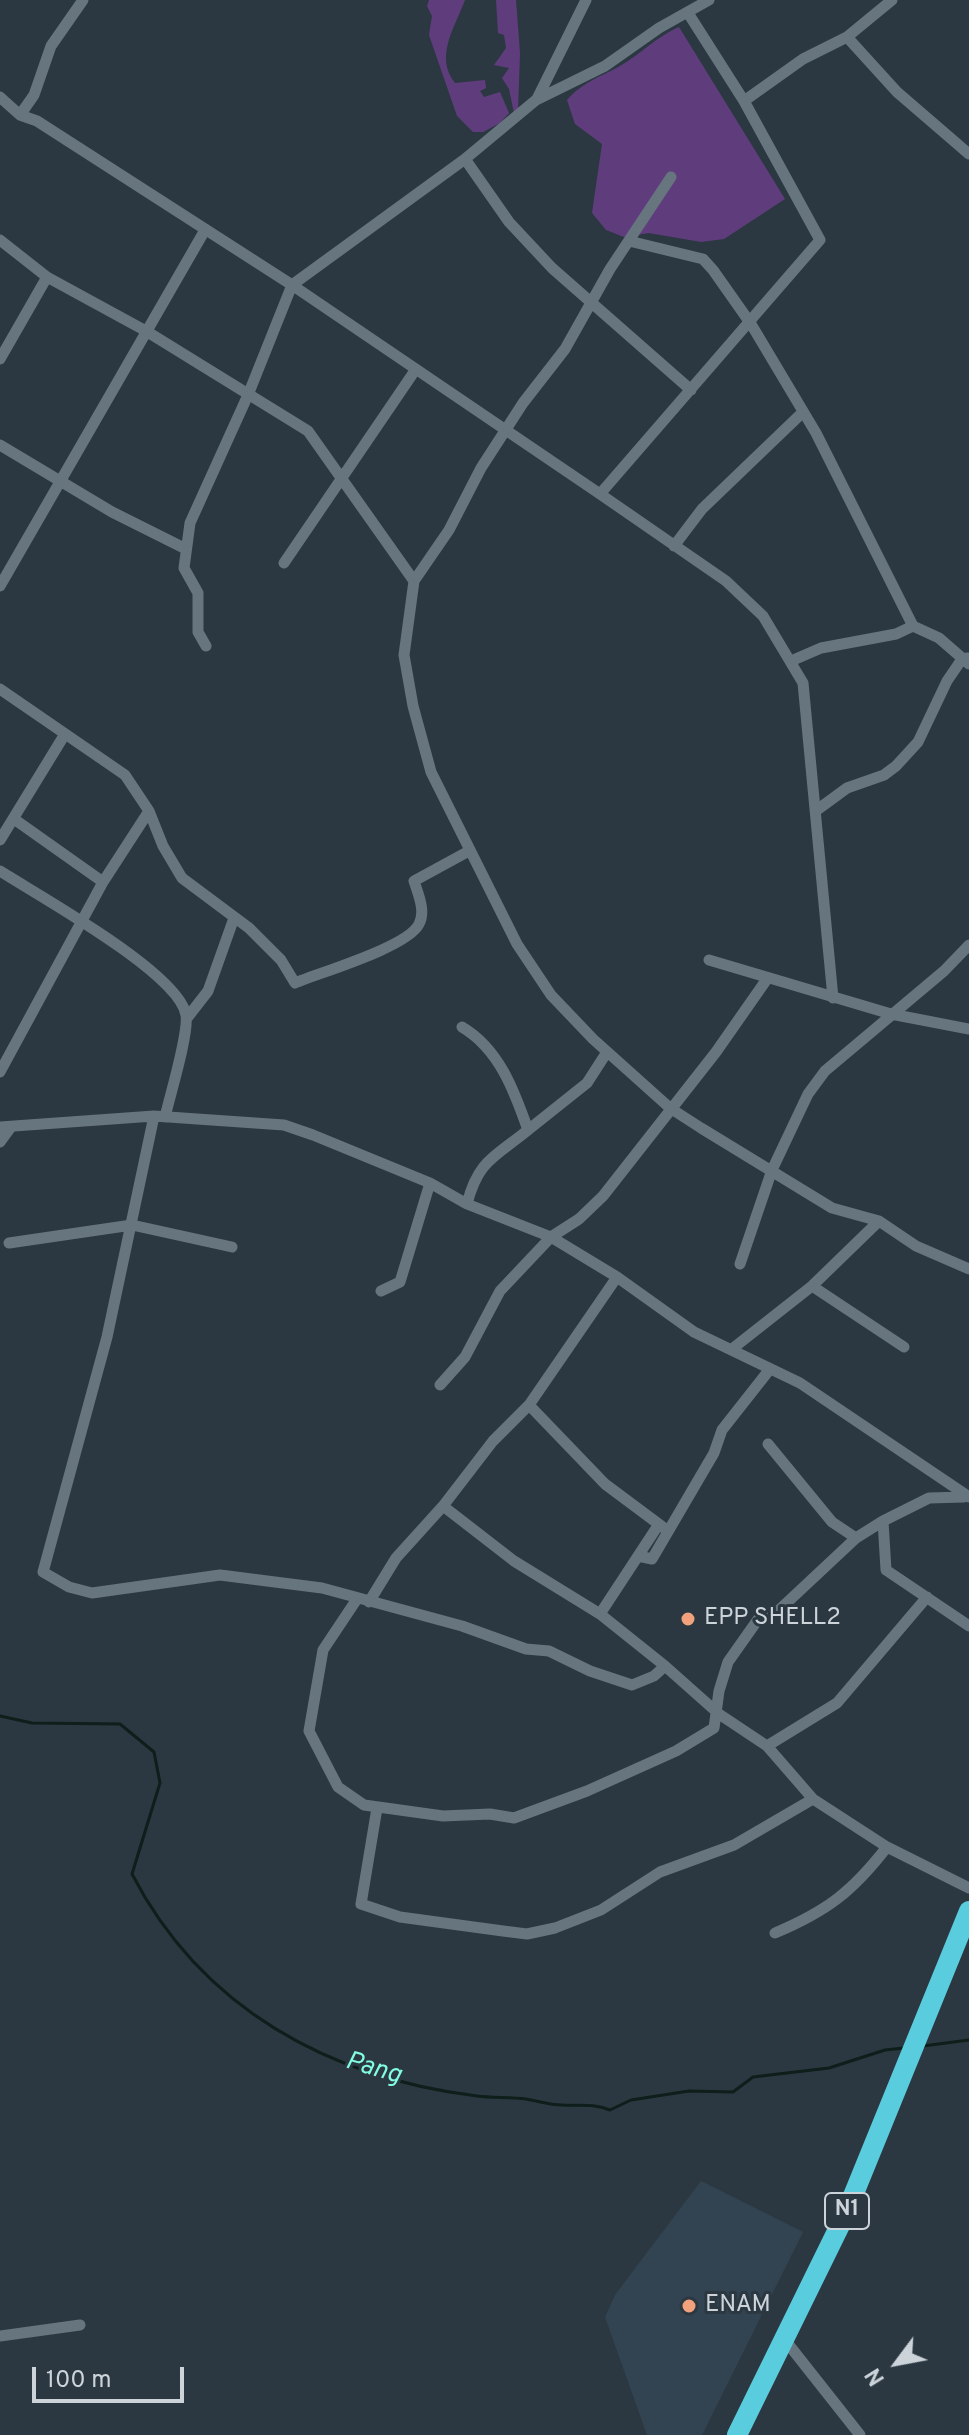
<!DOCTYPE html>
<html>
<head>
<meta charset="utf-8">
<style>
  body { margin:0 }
  #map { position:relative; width:969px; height:2435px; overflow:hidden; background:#2c3841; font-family:Overpass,sans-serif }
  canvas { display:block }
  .north { position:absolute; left:857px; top:2323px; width:80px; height:80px; -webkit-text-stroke:6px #2c3841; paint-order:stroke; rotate:238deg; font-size:22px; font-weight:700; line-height:32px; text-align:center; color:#ccd4da }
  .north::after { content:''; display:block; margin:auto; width:28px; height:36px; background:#ccd4da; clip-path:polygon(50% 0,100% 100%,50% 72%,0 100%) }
  .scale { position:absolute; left:32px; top:2367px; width:152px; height:36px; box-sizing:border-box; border:4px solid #ccd4da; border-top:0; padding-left:10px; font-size:24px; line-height:28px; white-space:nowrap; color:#ccd4da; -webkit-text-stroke:6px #2c3841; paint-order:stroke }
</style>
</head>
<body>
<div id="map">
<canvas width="969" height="2435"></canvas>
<div class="north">N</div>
<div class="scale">100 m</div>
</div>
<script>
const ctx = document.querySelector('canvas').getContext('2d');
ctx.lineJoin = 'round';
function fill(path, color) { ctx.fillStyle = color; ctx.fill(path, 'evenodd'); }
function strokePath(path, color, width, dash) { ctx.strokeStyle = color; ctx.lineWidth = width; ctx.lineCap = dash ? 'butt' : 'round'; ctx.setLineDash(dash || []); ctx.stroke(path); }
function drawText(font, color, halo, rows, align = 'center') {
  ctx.font = font + ' Overpass,sans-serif'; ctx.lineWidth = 6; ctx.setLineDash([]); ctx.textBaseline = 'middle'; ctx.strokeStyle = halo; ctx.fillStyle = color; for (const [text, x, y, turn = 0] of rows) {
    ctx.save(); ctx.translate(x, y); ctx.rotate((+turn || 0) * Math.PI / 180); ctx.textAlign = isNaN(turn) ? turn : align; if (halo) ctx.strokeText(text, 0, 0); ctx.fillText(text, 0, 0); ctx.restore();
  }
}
const built = new Path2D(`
  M701,2181L803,2232L702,2435H647L605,2317L615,2295Z`);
const green = new Path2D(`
  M429,0H465C455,27 434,57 455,83L485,80L486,88L480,91L484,97L500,92L509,113L500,123L483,132H473L457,116L429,35L432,16L427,6Z
  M496,0H516L520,53L518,110L514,113L509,89L502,78L509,68L494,65L506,48L504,35L498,33Z
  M679,27L785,199L724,239L701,242L649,233L624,237L606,230L592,213L602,144L575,124L567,100C583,82 600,77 620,66C641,54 656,37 679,27Z`);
const stream = new Path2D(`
  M0,1716L32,1723L120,1724L154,1752L160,1783L132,1874C202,2009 330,2078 477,2096C493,2098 510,2097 526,2099C538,2101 550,2105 562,2105C580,2106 593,2103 610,2110L631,2100L689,2091L733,2092L753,2077L829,2068L885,2050L904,2048
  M923,2046L969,2040`);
const street = new Path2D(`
  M847,37L897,92L969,154
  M0,97L20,115L37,121L292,285L600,494L726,581L763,616L803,683L833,998
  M537,99L586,0
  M744,101L803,59L847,37L892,0
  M20,115L34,95L51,46L83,0
  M465,159L509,222L552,268L691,390
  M671,177L610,269L565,349L523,403L481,468L449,530L414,581L404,655L413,706L431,772L517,944L551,995L593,1039L670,1108L701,1128L832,1208L879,1221L916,1246L969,1269
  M0,240L47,277L146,331L308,431L414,581
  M629,241L703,259L713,270L751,324L816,433L913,626L939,638L969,664
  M0,359L47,277
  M0,445L112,512L184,548
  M600,494L820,240L744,101L688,13
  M674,546L702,509L802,413
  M284,563L416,369
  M0,586L205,230
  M206,646L198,632V593L184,568L190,523L248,395L292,285L465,159L536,100L605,66L659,28L709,0
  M791,661L821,648L896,634L913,626
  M0,689L125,775L149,811L163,846L182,878L249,928L281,960L295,983C321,972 408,947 419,924C426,911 418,894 414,881L469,851
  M817,810L847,788L884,775L896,766L918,742L947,681L962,659L968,658
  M14,819L103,882
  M0,840L65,734
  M0,871C39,896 179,973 186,1015C189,1034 170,1095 165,1117
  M709,960L891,1014L969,1029
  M187,1018L208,991L234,918
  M462,1027C499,1049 514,1090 528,1130C495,1157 478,1160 467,1204
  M0,1072L103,882L149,811
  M154,1116L107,1337L43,1572L69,1587L92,1593L220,1575L322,1588L462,1626L526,1649L549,1651L590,1671L632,1685L654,1676L665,1666L719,1714L767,1746L813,1799L887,1847L969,1888
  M0,1127L154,1116L284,1125L313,1135L430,1183L467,1204L551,1237L617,1277L694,1332L800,1383L969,1497
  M528,1130L587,1083L607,1052
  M0,1142L11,1127
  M9,1243L132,1225L232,1247
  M740,1264L772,1170L808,1094L825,1071L944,971L969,945
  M812,1286L904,1347
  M381,1291L400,1282L430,1183
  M732,1349L812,1286L879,1221
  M440,1385L465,1357L500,1291L551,1237L579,1219L603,1196L716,1052L767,979
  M529,1405L605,1484L664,1528
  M768,1444L832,1522L856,1538
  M443,1506L493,1441L529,1405L617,1277
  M883,1521L886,1570L969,1626
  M638,1556L652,1559L714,1453L722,1430L770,1369
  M357,1599L323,1650L309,1731L338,1787L364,1805L443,1816L490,1814L514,1818L587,1791L676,1751L714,1728L719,1691L728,1662L759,1618L778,1611L856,1538L883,1521L929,1498L964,1497
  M369,1602L396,1558L443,1506L514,1561L600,1614L659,1524
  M600,1614L665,1666
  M767,1746L837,1703L927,1597
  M377,1808L361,1904L400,1917L503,1931L527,1934L555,1928L601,1910L660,1872L734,1845L813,1799
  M775,1933C827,1911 852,1892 887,1847
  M0,2336L80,2325
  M785,2340L860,2435`);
const highway = new Path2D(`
  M737,2435L846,2213L969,1911`);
const markers = [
  [688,1619,8,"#f1a17c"],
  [689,2306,8,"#f1a17c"]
];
const shields = [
  [847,2211,44]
];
const shieldNames = [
  ["N1",847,2211]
];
const poiNames = [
  ["EPP SHELL2",704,1619],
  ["ENAM",705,2306]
];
const waterNames = [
  ["Pang",373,2070,16]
];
fill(built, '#324451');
fill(green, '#5f3d7d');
strokePath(stream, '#0e1e1a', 3);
strokePath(street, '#67757f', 11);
strokePath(highway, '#59cdde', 20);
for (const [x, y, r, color] of markers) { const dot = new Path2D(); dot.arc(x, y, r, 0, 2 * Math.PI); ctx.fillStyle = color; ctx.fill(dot); strokePath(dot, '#2c3841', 3); }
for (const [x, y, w] of shields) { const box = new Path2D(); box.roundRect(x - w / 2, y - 18, w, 36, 6); ctx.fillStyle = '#2c3841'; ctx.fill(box); strokePath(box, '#ccd4da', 2); }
drawText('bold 22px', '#ccd4da', null, shieldNames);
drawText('24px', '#ccd4da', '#2c3841', poiNames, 'left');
drawText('italic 26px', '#82fddf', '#2c3841', waterNames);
</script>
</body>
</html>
